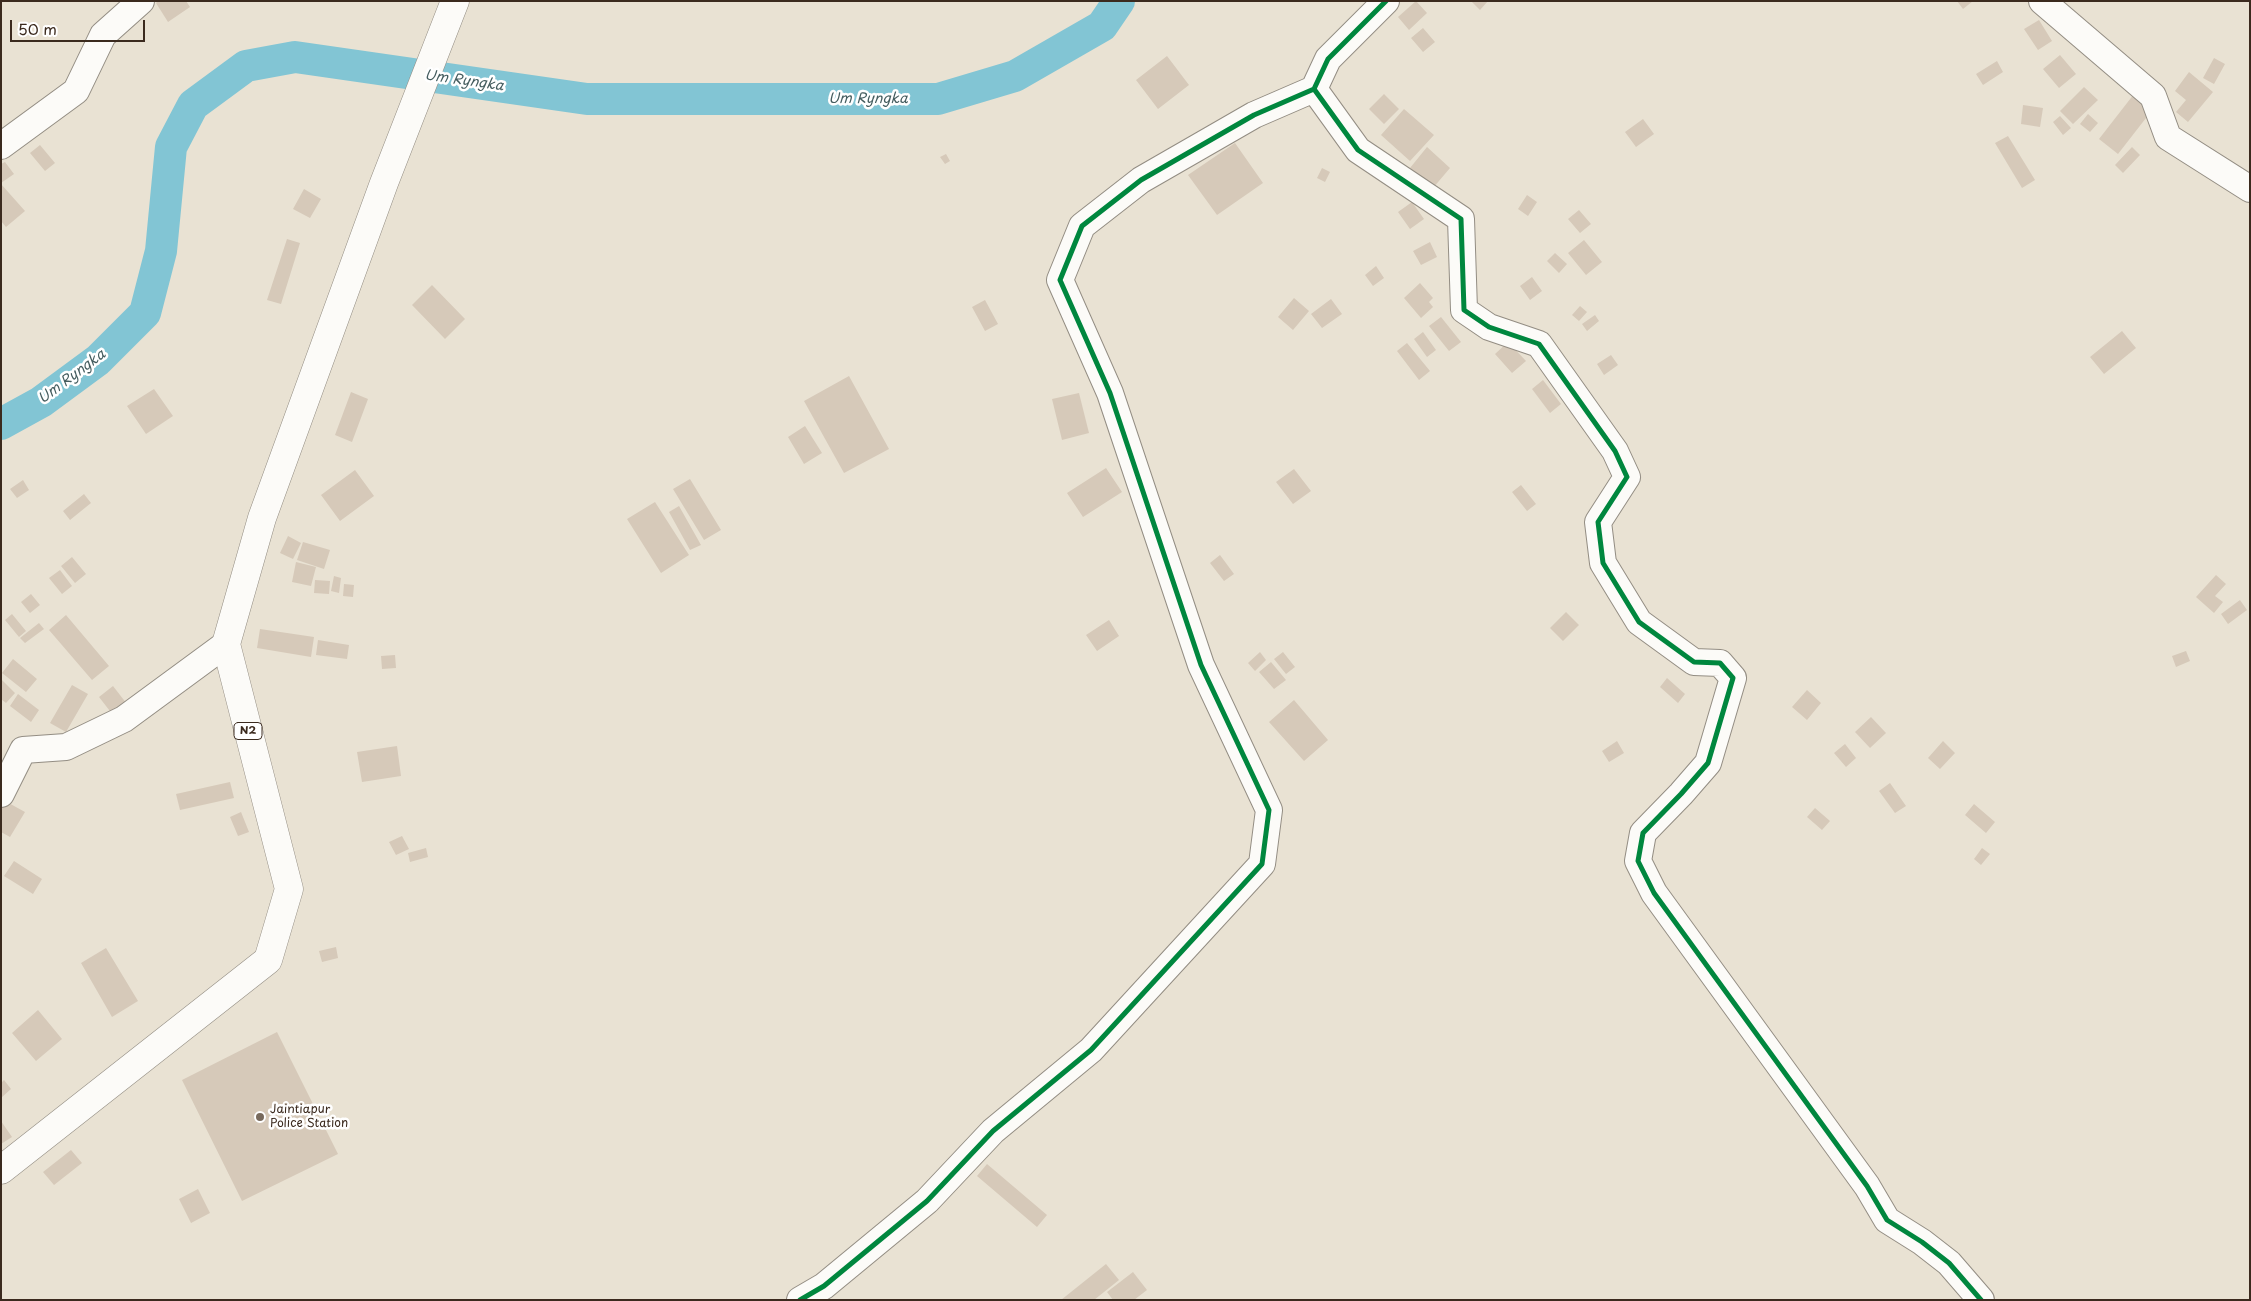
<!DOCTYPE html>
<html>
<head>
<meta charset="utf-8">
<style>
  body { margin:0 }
  #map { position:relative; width:2251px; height:1301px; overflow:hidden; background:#e9e2d3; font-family:"Playpen Sans",sans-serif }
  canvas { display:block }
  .frame { position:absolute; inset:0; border:2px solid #3b2a1e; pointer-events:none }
  .scale { position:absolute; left:10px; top:20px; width:135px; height:22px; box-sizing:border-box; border:2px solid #3b2a1e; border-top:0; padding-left:6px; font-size:15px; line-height:18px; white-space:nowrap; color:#3b2a1e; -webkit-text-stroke:4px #fff; paint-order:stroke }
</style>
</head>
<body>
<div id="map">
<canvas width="2251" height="1301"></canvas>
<div class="frame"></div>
<div class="scale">50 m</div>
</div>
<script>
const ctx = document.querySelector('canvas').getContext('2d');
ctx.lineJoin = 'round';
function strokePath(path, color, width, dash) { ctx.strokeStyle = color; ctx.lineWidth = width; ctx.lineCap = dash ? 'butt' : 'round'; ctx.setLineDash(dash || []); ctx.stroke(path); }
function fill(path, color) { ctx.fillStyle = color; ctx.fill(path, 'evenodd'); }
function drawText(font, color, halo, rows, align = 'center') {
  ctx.font = font + ' "Playpen Sans",sans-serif'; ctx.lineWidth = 5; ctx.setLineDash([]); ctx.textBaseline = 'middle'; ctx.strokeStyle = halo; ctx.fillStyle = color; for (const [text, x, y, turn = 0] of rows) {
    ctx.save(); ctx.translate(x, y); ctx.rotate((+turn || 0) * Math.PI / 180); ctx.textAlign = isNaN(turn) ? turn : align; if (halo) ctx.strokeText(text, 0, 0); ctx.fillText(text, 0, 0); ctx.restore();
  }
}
const river = new Path2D(`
  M1,424L41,402L98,360L145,313L161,251L171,147L193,105L246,66L295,57L587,99H938L1015,76L1102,26L1119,1`);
const building = new Path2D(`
  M158,1H186L190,7L168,22L156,3Z
  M1416,1L1427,13L1409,30L1398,17Z
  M1471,1H1488L1480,10Z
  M1957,1H1973L1963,9Z
  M2039,20L2052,41L2038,50L2024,29Z
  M1423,28L1435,42L1423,52L1411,38Z
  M2060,55L2076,74L2059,88L2043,69Z
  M1167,56L1189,85L1158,109L1136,80Z
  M2214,58L2225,64L2214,84L2203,78Z
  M1997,61L2003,72L1983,85L1976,74Z
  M2189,72L2213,92L2188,122L2176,112L2186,100L2175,91Z
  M2084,87L2098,100L2073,124L2060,111Z
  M1384,94L1399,109L1384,124L1369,109Z
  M2134,94L2153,109L2118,154L2099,139Z
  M2023,105L2043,108L2040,127L2021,124Z
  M1404,109L1434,135L1410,161L1381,135Z
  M2088,114L2098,123L2090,132L2080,124Z
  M2060,116L2071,128L2063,135L2053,122Z
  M1643,119L1654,134L1636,147L1625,132Z
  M2008,136L2035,180L2022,188L1995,143Z
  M1235,143L1263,183L1217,215L1188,175Z
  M40,145L55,163L45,171L30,153Z
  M1427,147L1450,168L1433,188L1410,168Z
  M2132,147L2140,155L2123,173L2115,165Z
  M946,154L950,161L945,164L940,157Z
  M5,162L14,174L1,183V164Z
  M1322,168L1330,172L1325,182L1317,178Z
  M1,184L25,211L6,227L1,221Z
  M304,189L321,199L310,218L293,209Z
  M1527,195L1537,202L1528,216L1518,209Z
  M1412,202L1424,219L1410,229L1398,212Z
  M1579,210L1591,224L1580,233L1568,219Z
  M287,239L300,243L281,304L267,300Z
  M1584,240L1602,262L1586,275L1568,253Z
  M1430,242L1437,257L1421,265L1413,251Z
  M1555,253L1567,264L1559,273L1547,261Z
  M1376,266L1384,278L1373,286L1365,275Z
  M1532,277L1542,291L1530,300L1520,286Z
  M1420,283L1433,298L1429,302L1433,307L1421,318L1404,298Z
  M432,285L465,319L445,339L412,305Z
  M1294,298L1309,311L1293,330L1278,317Z
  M1331,299L1342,314L1322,328L1311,314Z
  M985,300L998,324L985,331L972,307Z
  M1580,306L1587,312L1579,321L1572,315Z
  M1595,315L1599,321L1587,331L1582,324Z
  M1441,317L1461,342L1449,351L1429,326Z
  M2122,331L2136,348L2104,374L2090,357Z
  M1423,332L1436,350L1427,357L1414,339Z
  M1508,342L1526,361L1512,373L1495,354Z
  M1407,343L1430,371L1419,380L1397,351Z
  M1611,355L1618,365L1604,375L1597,364Z
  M849,376L889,449L844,473L804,401Z
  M1543,380L1561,404L1550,413L1532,389Z
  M154,389L173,416L146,434L127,406Z
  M351,392L368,399L352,442L335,435Z
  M1079,393L1089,433L1062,440L1052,399Z
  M805,426L822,453L804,464L788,437Z
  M1106,468L1122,492L1083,517L1067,493Z
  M1294,469L1311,491L1293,504L1276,482Z
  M355,470L374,496L340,521L321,495Z
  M690,479L721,530L704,540L673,489Z
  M23,480L29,490L17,498L10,489Z
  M1521,485L1536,504L1527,511L1512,492Z
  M84,494L91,503L70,520L63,511Z
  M655,502L689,555L661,573L627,519Z
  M679,506L701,545L690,550L669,512Z
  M288,536L301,543L293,559L280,553Z
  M303,542L330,550L324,569L297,560Z
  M1220,555L1234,574L1224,581L1210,563Z
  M72,557L86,574L75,583L61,566Z
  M296,562L316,567L311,586L292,582Z
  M60,570L72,586L62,594L49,578Z
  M2216,575L2226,584L2215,596L2223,602L2214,613L2196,597Z
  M334,576L341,578L339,593L331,591Z
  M315,580L330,581L329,594L314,593Z
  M344,584L354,585L353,597L343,596Z
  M31,594L40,605L30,613L21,602Z
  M2240,600L2247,610L2228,624L2221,614Z
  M1566,612L1579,625L1563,641L1550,628Z
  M12,614L26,631L19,637L5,620Z
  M66,615L109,666L92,680L49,630Z
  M1109,620L1119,636L1097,651L1086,635Z
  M39,623L44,629L25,643L20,638Z
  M260,629L314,637L311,657L257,648Z
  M318,640L349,645L347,659L316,655Z
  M2186,651L2190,661L2176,667L2172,656Z
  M1260,652L1266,660L1255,671L1248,663Z
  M1283,652L1295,667L1286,674L1274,659Z
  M395,655L396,668L382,669L381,656Z
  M13,659L37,679L26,692L2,673Z
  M1271,662L1286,680L1274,689L1259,672Z
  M1667,678L1685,694L1678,703L1660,687Z
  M1,679L15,693L6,703L1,699Z
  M72,685L88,694L66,732L50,723Z
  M113,686L127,704L113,715L99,697Z
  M1807,690L1821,703L1807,720L1792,707Z
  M18,694L39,710L31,722L10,706Z
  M1294,700L1328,740L1304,761L1269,722Z
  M1871,717L1886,733L1870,748L1855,732Z
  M1617,741L1624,753L1609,762L1602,751Z
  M1943,741L1955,753L1940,769L1928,758Z
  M1845,744L1856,758L1846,767L1834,753Z
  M397,746L401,776L362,782L357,752Z
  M230,782L234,798L180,810L176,794Z
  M1890,783L1906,806L1895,813L1879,791Z
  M5,801L25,812L10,837L1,832V808Z
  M1974,804L1995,822L1986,833L1965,815Z
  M1815,808L1830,821L1822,830L1807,817Z
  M241,812L249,832L238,836L230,817Z
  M402,836L409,849L396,855L389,842Z
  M426,848L428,857L410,862L408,853Z
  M1982,848L1990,854L1981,865L1974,859Z
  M14,861L42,879L33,894L4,876Z
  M336,947L338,958L322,962L319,951Z
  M106,948L138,1001L112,1017L81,963Z
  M38,1010L62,1039L36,1061L12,1033Z
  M277,1032L338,1154L242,1201L182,1080Z
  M4,1080L11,1089L1,1098V1083Z
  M1,1121L12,1137L1,1144Z
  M71,1150L82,1163L54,1185L43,1172Z
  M987,1164L1047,1215L1037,1227L977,1176Z
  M198,1189L210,1213L191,1223L179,1199Z
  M1106,1264L1119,1280L1094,1300H1061Z
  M1133,1272L1147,1290L1134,1300H1113L1107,1292Z`);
const minor = new Path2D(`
  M1386,1L1328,59L1314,89L1358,150L1461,219L1464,310L1489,327L1539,344L1615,451L1627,477L1598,522L1603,563L1639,622L1694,662L1720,663L1733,678L1708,763L1681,794L1643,833L1638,861L1654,893L1867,1186L1887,1220L1922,1242L1949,1263L1981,1300
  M2042,1L2153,96L2168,137L2250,189
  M1,146L76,91L103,35L141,1
  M1,794L23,750L66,747L124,719L226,644
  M800,1300L824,1286L927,1201L993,1131L1091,1050L1262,864L1269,810L1201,665L1110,393L1060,280L1082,226L1141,180L1254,115L1314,89`);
const highway = new Path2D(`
  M1,1170L268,960L289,889L226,644L262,518L384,183L455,1`);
const cycleway = new Path2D(`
  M1386,1L1328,59L1314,89L1358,150L1461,219L1464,310L1489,327L1539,344L1615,451L1627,477L1598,522L1603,563L1639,622L1694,662L1720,663L1733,678L1708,763L1681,794L1643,833L1638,861L1654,893L1867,1186L1887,1220L1922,1242L1949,1263L1981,1300
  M800,1300L824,1286L927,1201L993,1131L1091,1050L1262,864L1269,810L1201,665L1110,393L1060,280L1082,226L1141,180L1254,115L1314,89`);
const markers = [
  [260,1117,5,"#786a5d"]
];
const shields = [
  [248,731,28]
];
const shieldNames = [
  ["N2",248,731]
];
const poiNames = [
  ["Jaintiapur",270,1110],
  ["Police Station",270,1124]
];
const waterNames = [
  ["Um Ryngka",464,81,8],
  ["Um Ryngka",868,99],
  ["Um Ryngka",72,377,-37]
];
strokePath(river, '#82c5d4', 32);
fill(building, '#d6c9b9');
strokePath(minor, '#938d83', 28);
strokePath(highway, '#938d83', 29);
strokePath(minor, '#fcfbf8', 26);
strokePath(highway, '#fcfbf8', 28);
strokePath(cycleway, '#00873e', 5);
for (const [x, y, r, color] of markers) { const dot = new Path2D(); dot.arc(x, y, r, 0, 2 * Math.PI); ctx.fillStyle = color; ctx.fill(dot); strokePath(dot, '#fff', 2); }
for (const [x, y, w] of shields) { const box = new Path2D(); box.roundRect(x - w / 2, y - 8.5, w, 17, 4); ctx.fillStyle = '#fff'; ctx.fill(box); strokePath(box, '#3b2a1e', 1); }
drawText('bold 11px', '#3b2a1e', null, shieldNames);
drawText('12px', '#3b2a1e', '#fff', poiNames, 'left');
drawText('italic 14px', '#445c5e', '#fff', waterNames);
</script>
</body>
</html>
